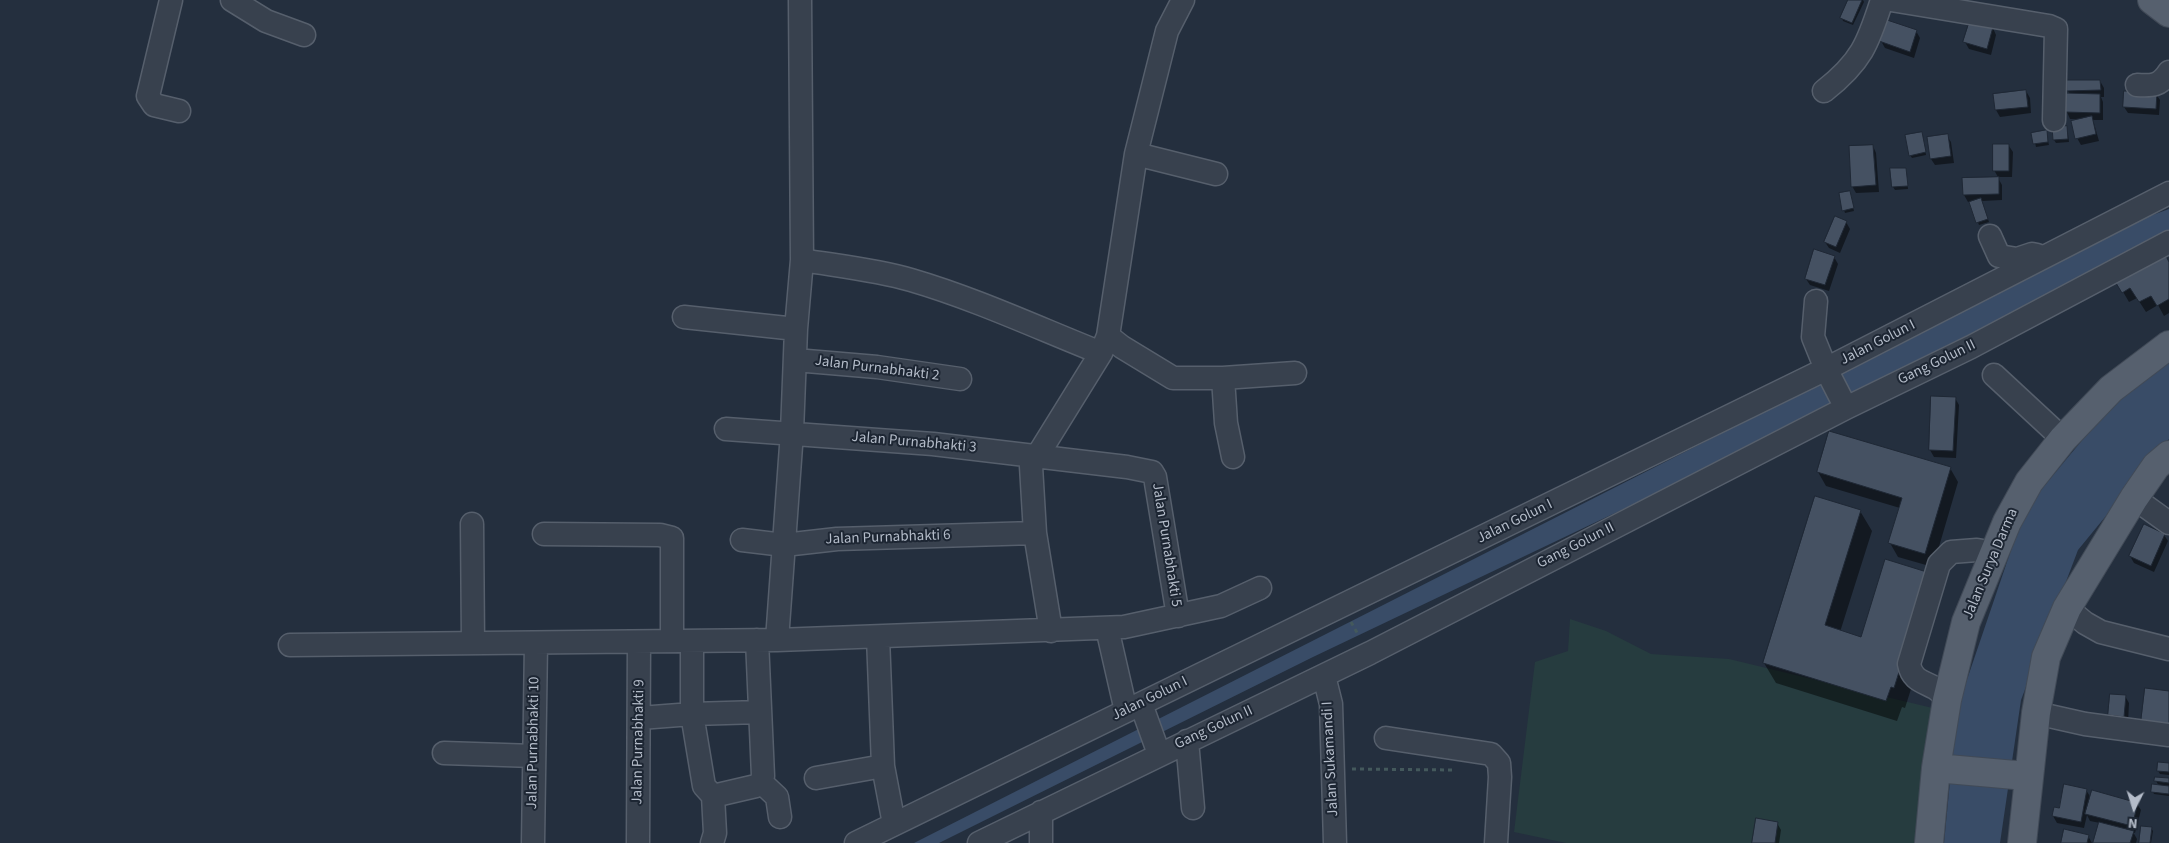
<!DOCTYPE html>
<html>
<head>
<meta charset="utf-8">
<style>
  body { margin:0 }
  #map { position:relative; width:2169px; height:843px; overflow:hidden; background:#242f3e; font-family:"Source Sans 3",sans-serif }
  canvas { display:block }
  .north { position:absolute; left:2109px; top:783px; width:50px; height:50px; -webkit-text-stroke:4px #1d2633; paint-order:stroke; rotate:185deg; font-size:14px; font-weight:700; line-height:20px; text-align:center; color:#b4bcc9 }
  .north::after { content:''; display:block; margin:auto; width:18px; height:22px; background:#b4bcc9; clip-path:polygon(50% 0,100% 100%,50% 72%,0 100%) }
</style>
</head>
<body>
<div id="map">
<canvas width="2169" height="843"></canvas>
<div class="north">N</div>
</div>
<script>
const ctx = document.querySelector('canvas').getContext('2d');
ctx.lineJoin = 'round';
function fill(path, color) { ctx.fillStyle = color; ctx.fill(path, 'evenodd'); }
function strokePath(path, color, width, dash) { ctx.strokeStyle = color; ctx.lineWidth = width; ctx.lineCap = dash ? 'butt' : 'round'; ctx.setLineDash(dash || []); ctx.stroke(path); }
function drawText(font, color, halo, rows, align = 'center') {
  ctx.font = font + ' "Source Sans 3",sans-serif'; ctx.lineWidth = 4; ctx.setLineDash([]); ctx.textBaseline = 'middle'; ctx.strokeStyle = halo; ctx.fillStyle = color; for (const [text, x, y, turn = 0] of rows) {
    ctx.save(); ctx.translate(x, y); ctx.rotate((+turn || 0) * Math.PI / 180); ctx.textAlign = isNaN(turn) ? turn : align; if (halo) ctx.strokeText(text, 0, 0); ctx.fillText(text, 0, 0); ctx.restore();
  }
}
const green = new Path2D(`
  M1570,619L1606,631L1651,654L1729,659L1945,711L1934,843H1566L1514,832L1535,662L1568,651Z`);
const water = new Path2D(`
  M2169,209V234L1636,503L1313,657L939,843H914L2150,216Z
  M2169,356V439L2078,550L2021,700L2000,843H1944L1957,709L2025,509L2133,379Z`);
const shadow = new Path2D(`
  M1850,0H1863L1864,2L1853,25L1843,21L1842,18Z
  M1993,28L1996,35L1991,55L1969,49L1965,42Z
  M1916,31L1920,38L1914,58L1885,48L1881,41Z
  M2100,81L2104,88V97H2101L2103,102V120H2093L2099,141L2081,145L2077,138L2080,119H2070L2067,112L2070,94L2068,91Z
  M2026,91L2030,98L2031,113L2000,117L1996,110Z
  M2156,94L2160,100L2159,115L2128,113L2124,107Z
  M2067,127L2069,142L2056,143L2054,140Z
  M2046,132L2049,145L2036,147L2033,134Z
  M1923,136L1926,155L1912,158L1910,155Z
  M1947,136L1951,142L1954,163L1935,165L1931,159Z
  M1873,146L1876,153L1879,192L1856,193L1852,186Z
  M2009,146L2013,152L2012,177H1998L1994,170Z
  M1906,169L1908,189L1895,190L1893,187Z
  M1998,178L2002,185V200L1982,201L1989,222L1979,225L1970,202H1968L1964,195Z
  M1849,192L1854,211L1845,213L1844,210Z
  M1846,222L1850,229L1840,253L1829,248L1825,242Z
  M1834,257L1838,264L1829,291L1810,285L1806,279Z
  M2169,264V313L2164,316L2158,305L2146,312L2137,298L2129,302L2115,278Z
  M1955,398L1959,405L1956,458L1934,457L1930,450Z
  M1950,468L1958,482L1933,567L1898,557L1890,543L1900,508L1826,486L1818,472Z
  M1860,511L1872,531L1840,632L1862,638L1941,594L1905,708L1902,707L1897,721L1776,683L1764,663Z
  M2164,535L2168,541L2154,572L2134,563L2130,556Z
  M2125,696L2129,703L2128,723L2113,722L2109,715Z
  M2169,765V775L2160,774L2158,771Z
  M2169,780V796L2154,794L2153,792L2159,786L2156,781Z
  M2086,790L2091,798L2137,804L2141,810L2135,833L2133,832L2137,839L2136,843H2095L2100,823L2090,821L2087,815L2084,828L2057,823L2053,816Z
  M1777,823L1781,830L1779,843H1754Z
  M2151,828L2153,831L2151,843H2140Z
  M2088,836L2092,843H2062Z`);
const building = new Path2D(`
  M1848,0H1862L1852,23L1840,18Z
  M1887,20L1917,30L1910,52L1879,41Z
  M1970,20L1993,27L1987,49L1963,42Z
  M2067,80H2100L2101,90L2067,91Z
  M2026,90L2028,107L1995,110L1993,94Z
  M2124,91L2157,92L2156,109L2123,107Z
  M2066,93L2100,94V113L2065,112Z
  M2092,116L2096,134L2075,139L2071,121Z
  M2067,126L2068,139L2053,140L2052,127Z
  M2047,130L2048,142L2033,144L2031,133Z
  M1922,132L1926,152L1909,156L1905,135Z
  M1948,134L1951,156L1930,159L1927,137Z
  M1993,144H2009V171H1993Z
  M1873,145L1876,185L1851,187L1849,146Z
  M1890,168H1906L1908,186L1892,187Z
  M1999,177V194L1963,195L1962,178Z
  M1850,191L1854,208L1842,211L1839,193Z
  M1981,198L1988,219L1976,223L1969,202Z
  M1835,216L1847,221L1836,247L1824,242Z
  M1814,249L1835,256L1825,285L1805,279Z
  M2163,250L2169,262V299L2157,306L2151,296L2139,302L2130,288L2122,293L2113,278Z
  M1931,396L1956,397L1953,451L1929,450Z
  M1829,431L1951,467L1925,554L1888,543L1902,498L1817,472Z
  M1815,496L1861,510L1825,625L1861,637L1885,559L1930,573L1894,688L1891,687L1886,701L1763,663Z
  M2144,524L2165,534L2151,566L2129,556Z
  M2145,688L2169,691V725L2141,722Z
  M2110,694L2126,695L2124,717L2108,715Z
  M2158,762L2169,763V772L2157,771Z
  M2155,777L2169,778V783L2154,781Z
  M2064,784L2087,789L2081,822L2052,816L2054,807L2059,808Z
  M2152,784L2169,786V794L2151,792Z
  M2092,790L2138,803L2132,826L2085,814Z
  M1756,818L1778,822L1775,843H1752Z
  M2099,822L2134,831L2130,843H2093Z
  M2141,826L2152,827L2150,843H2139Z
  M2064,829L2089,835L2087,843H2061Z`);
const path = new Path2D(`
  M1351,622L1359,636
  M1352,769L1453,770`);
const minor = new Path2D(`
  M171,0L148,96L154,105L179,111
  M232,0L266,21L304,35
  M1891,0L2049,26L2056,29L2054,120
  M2137,85C2152,86 2160,86 2169,72
  M1824,91C1861,62 1868,44 1882,0
  M1136,154L1216,174
  M1990,236L1999,256L2017,259L2032,254L2037,255
  M802,260C838,266 876,270 911,280C976,299 1038,328 1101,353
  M1816,301L1813,337L1826,369L1846,408
  M684,317L796,329
  M1108,336L1122,347L1173,378H1223L1295,373
  M795,360L877,367L960,379
  M1994,375L2063,439
  M1223,378L1226,423L1233,457
  M726,429L933,444L1127,467L1152,472L1155,477L1178,616
  M2134,498L2169,523
  M472,524L473,643
  M544,534L660,535L672,538V641
  M742,540L784,545L837,539L1035,533
  M2067,608L2085,623L2101,632L2169,649
  M1107,628L1126,711
  M1051,631L1035,533L1031,466L1101,353L1108,336L1136,154L1167,31L1183,0
  M878,637L883,766L894,824
  M777,640L792,432L796,329L802,260L800,0
  M692,641V714L704,786L713,796L715,833L712,843
  M290,645L777,640L1124,627L1221,606L1260,588
  M1324,676L1331,704L1335,843
  M1947,700C1944,696 1940,691 1935,688C1922,681 1912,680 1909,664L1939,564L1951,552L1977,550L1994,553
  M1141,704L1159,754
  M2036,713L2085,724L2169,735
  M640,718L692,714L760,712
  M1386,738L1491,754L1499,763L1500,777L1496,843
  M1187,741L1193,808
  M444,753L534,756
  M816,778L883,766
  M761,782L777,797L780,817
  M713,796L756,786L761,782L763,776L757,640
  M1041,812V843
  M533,843L536,643
  M638,843L639,642
  M856,843L1826,369L2169,193
  M979,843L1370,653L1846,408L1971,347L2169,242`);
const major = new Path2D(`
  M2152,0L2169,13
  M1936,768L2015,775
  M1929,843L1936,768L1947,700L1966,622L2007,522L2029,482L2063,439L2111,389L2169,345
  M2022,843L2036,713L2046,657L2067,608L2134,498L2156,466L2169,455`);
const streetNames = [
  ["Jalan Golun I",1878,343,-27],
  ["Gang Golun II",1937,363,-26],
  ["Jalan Purnabhakti 2",877,369,7],
  ["Jalan Purnabhakti 3",914,443,5],
  ["Jalan Golun I",1515,522,-26],
  ["Jalan Purnabhakti 6",888,538,-2],
  ["Jalan Purnabhakti 5",1166,545,81],
  ["Gang Golun II",1576,546,-27],
  ["Jalan Surya Darma",1991,564,-67],
  ["Jalan Golun I",1150,699,-26],
  ["Gang Golun II",1214,728,-25],
  ["Jalan Purnabhakti 9",639,742,-89],
  ["Jalan Purnabhakti 10",534,743,-89],
  ["Jalan Sukamandi I",1331,759,-93]
];
fill(green, '#263c3f');
fill(water, '#394c67');
fill(shadow, '#0007');
fill(building, '#455162');
strokePath(building, '#1f2835', 1);
strokePath(minor, '#565f6c', 25);
strokePath(major, '#414a57', 30);
strokePath(path, '#44595c', 3, [4, 4]);
strokePath(minor, '#38414e', 22);
strokePath(major, '#56606e', 28);
drawText('15px', '#b4bcc9', '#1d2633', streetNames);
</script>
</body>
</html>
